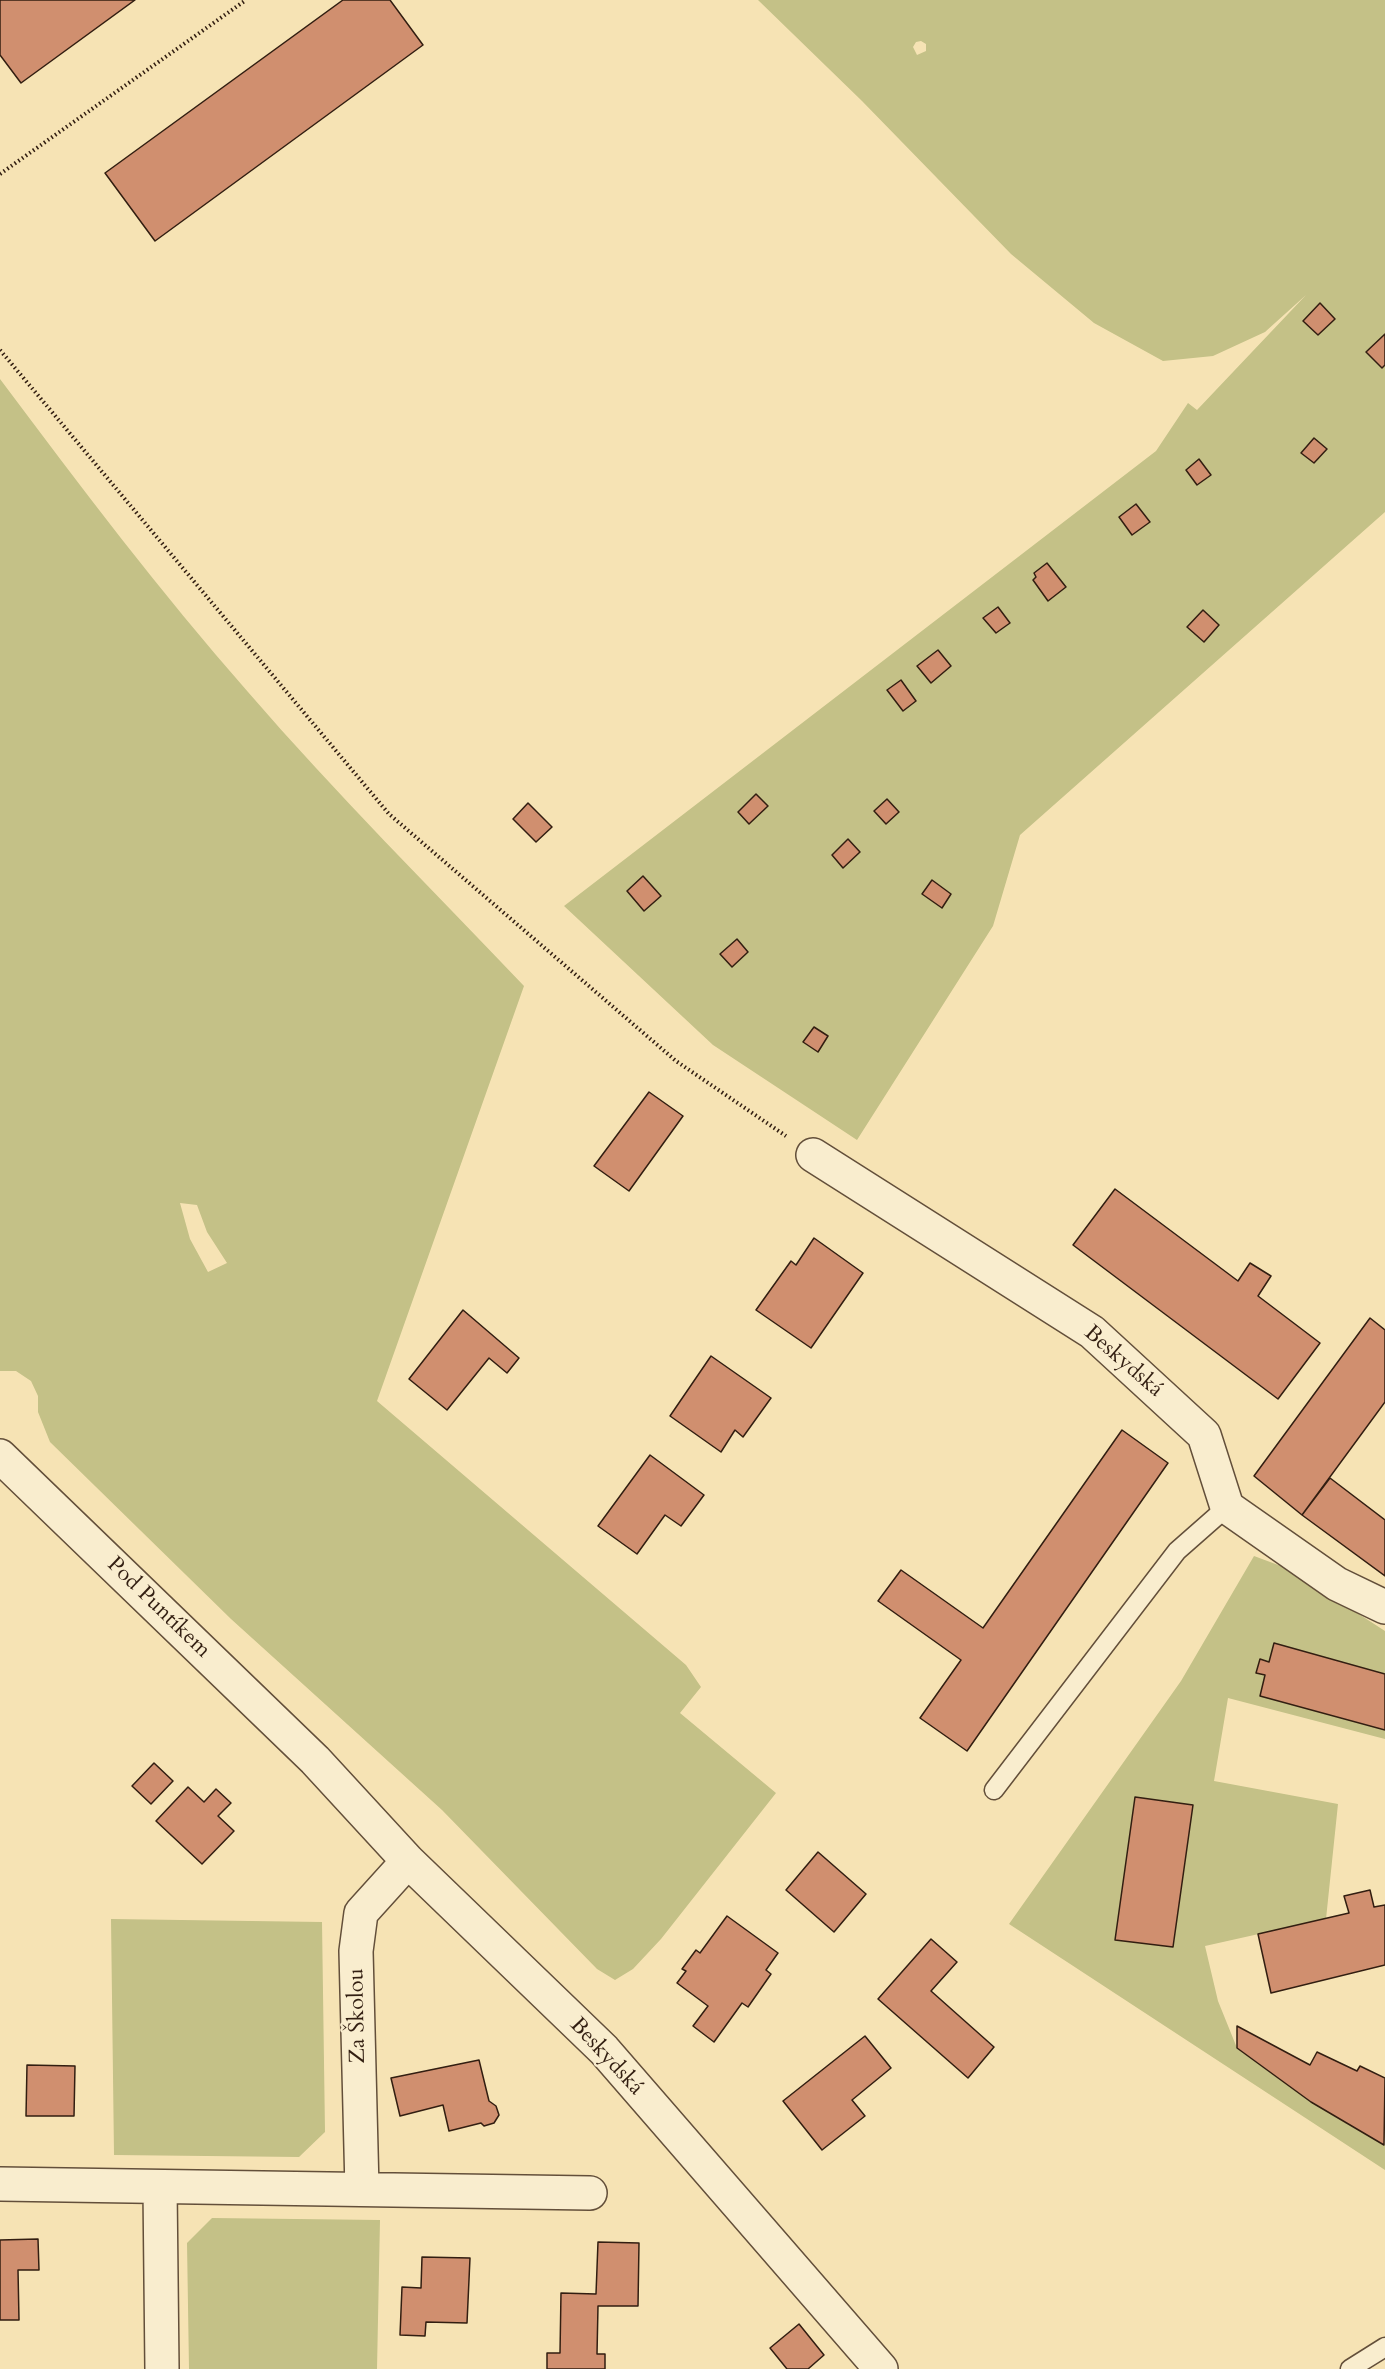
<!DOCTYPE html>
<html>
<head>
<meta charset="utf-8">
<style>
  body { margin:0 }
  canvas { display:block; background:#f6e3b4 }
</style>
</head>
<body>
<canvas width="1385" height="2369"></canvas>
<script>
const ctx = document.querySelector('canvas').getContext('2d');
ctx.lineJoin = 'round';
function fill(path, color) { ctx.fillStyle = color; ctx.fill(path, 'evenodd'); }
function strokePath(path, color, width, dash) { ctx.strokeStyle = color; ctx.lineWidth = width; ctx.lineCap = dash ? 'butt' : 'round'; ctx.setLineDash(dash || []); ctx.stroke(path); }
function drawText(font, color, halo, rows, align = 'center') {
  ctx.font = font + ' Cardo,serif'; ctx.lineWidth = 4.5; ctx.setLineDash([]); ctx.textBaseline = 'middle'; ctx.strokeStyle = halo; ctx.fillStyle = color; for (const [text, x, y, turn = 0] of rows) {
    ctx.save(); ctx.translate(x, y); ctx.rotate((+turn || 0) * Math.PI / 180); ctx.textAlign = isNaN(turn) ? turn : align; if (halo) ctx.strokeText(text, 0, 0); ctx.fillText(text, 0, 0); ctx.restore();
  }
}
const green = new Path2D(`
  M758,0H1385V512L1020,835L993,926L857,1140L713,1045L564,906L1156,451L1188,403L1197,410L1306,295L1265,332L1213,356L1163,361L1094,323L1011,254L862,101ZM921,41L926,44V51L917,55L913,47L916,42Z
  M0,379C80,486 160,592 248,692C336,794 432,889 524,986L377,1401L686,1665L701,1687L680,1713L776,1793L661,1939L633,1969L615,1980L597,1969L442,1810L231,1619L50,1442L38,1412V1396L31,1381L16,1371H0ZM180,1203L197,1205L207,1232L227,1263L208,1272L190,1239Z
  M1254,1556L1289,1569L1385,1631V1739L1228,1698L1214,1781L1338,1804L1326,1919L1205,1946L1218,2001L1237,2048L1311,2102L1385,2145V2170L1009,1924L1181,1681Z
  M111,1919L322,1922L325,2132L299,2157L114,2155Z
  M212,2218L380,2220L377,2369H189L187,2243Z`);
const building = new Path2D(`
  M0,0H135L21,83L0,55Z
  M343,0H390L423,45L155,241L105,173Z
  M1320,303L1335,319L1318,335L1303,321Z
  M1385,334V365L1382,368L1366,352Z
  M1314,438L1327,449L1314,463L1301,453Z
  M1199,459L1211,475L1197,485L1186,470Z
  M1136,504L1150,522L1132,535L1119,517Z
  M1047,563L1066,587L1048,601L1033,580L1036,577L1034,573Z
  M998,607L1010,623L996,633L983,618Z
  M1203,610L1219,625L1204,642L1187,627Z
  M938,650L951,666L931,683L917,666Z
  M901,680L916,701L903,711L887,690Z
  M756,794L768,806L749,824L738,812Z
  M887,799L899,812L886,824L874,811Z
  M528,803L552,827L536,842L513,819Z
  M848,839L860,852L843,868L832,855Z
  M643,876L661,896L644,911L627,891Z
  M932,880L951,894L942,908L922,894Z
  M737,939L748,952L732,967L720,954Z
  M814,1027L828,1036L818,1052L803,1042Z
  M649,1092L683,1116L629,1191L594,1166Z
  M1115,1189L1238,1281L1250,1263L1271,1276L1258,1296L1320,1343L1278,1399L1073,1245Z
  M814,1238L863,1273L811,1348L756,1310L791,1261L796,1265Z
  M463,1310L519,1358L507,1373L489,1358L447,1410L409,1379Z
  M1370,1318L1385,1330V1402L1302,1515L1254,1476Z
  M711,1356L771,1398L743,1437L735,1430L721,1452L670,1416Z
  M1122,1430L1168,1463L967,1751L920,1718L961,1660L878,1601L901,1570L983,1628Z
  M650,1455L704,1495L681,1526L665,1515L637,1554L598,1526Z
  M1330,1478L1385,1520V1576L1302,1515Z
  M1274,1643L1385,1674V1730L1260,1696L1265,1675L1256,1673L1260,1659L1269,1662Z
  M154,1763L173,1781L151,1804L132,1786Z
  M188,1787L204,1802L216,1789L231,1803L218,1816L234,1831L202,1864L156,1821Z
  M1135,1797L1193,1805L1173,1947L1115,1940Z
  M818,1852L866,1894L834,1932L786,1890Z
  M1370,1890L1374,1907L1385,1905V1965L1271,1993L1258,1934L1349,1913L1344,1896Z
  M727,1916L778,1953L766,1970L771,1974L748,2007L742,2003L714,2042L693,2026L708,2006L677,1983L686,1971L682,1969L696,1950L700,1953Z
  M931,1939L957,1962L931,1991L994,2047L968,2078L878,1999Z
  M1237,2026L1310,2065L1317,2052L1357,2071L1360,2066L1385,2078L1384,2145L1311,2102L1237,2048Z
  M865,2036L891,2068L852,2100L865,2116L822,2150L783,2101Z
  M479,2060L489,2101L496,2106L499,2115L494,2123L484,2126L481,2123L449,2131L443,2105L400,2116L391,2078Z
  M27,2065L75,2066L74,2116H26Z
  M38,2239L39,2270H18L19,2320H0V2240Z
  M598,2242L639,2243L638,2306H598L597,2354H605V2369H547V2353H560L561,2293L596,2294Z
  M422,2257L470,2258L467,2323L426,2322L425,2336L400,2335L402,2287L421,2288Z
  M799,2324L824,2355L808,2369H787L770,2348Z`);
const path = new Path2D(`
  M0,174L246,0
  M0,350L389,814L676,1061L786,1136`);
const lane = new Path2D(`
  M994,1790L1177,1551L1227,1507
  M1350,2369L1385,2347`);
const street = new Path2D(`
  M813,1155L1092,1332L1204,1435L1227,1507L1337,1584L1385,1607
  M0,1456L315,1760L408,1861L604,2050L881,2369
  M0,2184L590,2193
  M160,2187L162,2369
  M362,2189L356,1951L361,1913L408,1861`);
const streetNames = [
  ["Beskydská",1123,1362,41],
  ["Pod Puntíkem",158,1608,44],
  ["Za Školou",358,2016,-91],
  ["Beskydská",606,2057,47]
];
fill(green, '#c4c187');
fill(building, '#d08f6f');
strokePath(building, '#321e11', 1.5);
strokePath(lane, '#634f3a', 21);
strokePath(street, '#634f3a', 36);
strokePath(path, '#321e11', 4, [1.5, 3]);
strokePath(lane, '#f9edce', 18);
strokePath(street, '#f9edce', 33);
drawText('22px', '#321e11', '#f9edce', streetNames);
</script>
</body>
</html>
